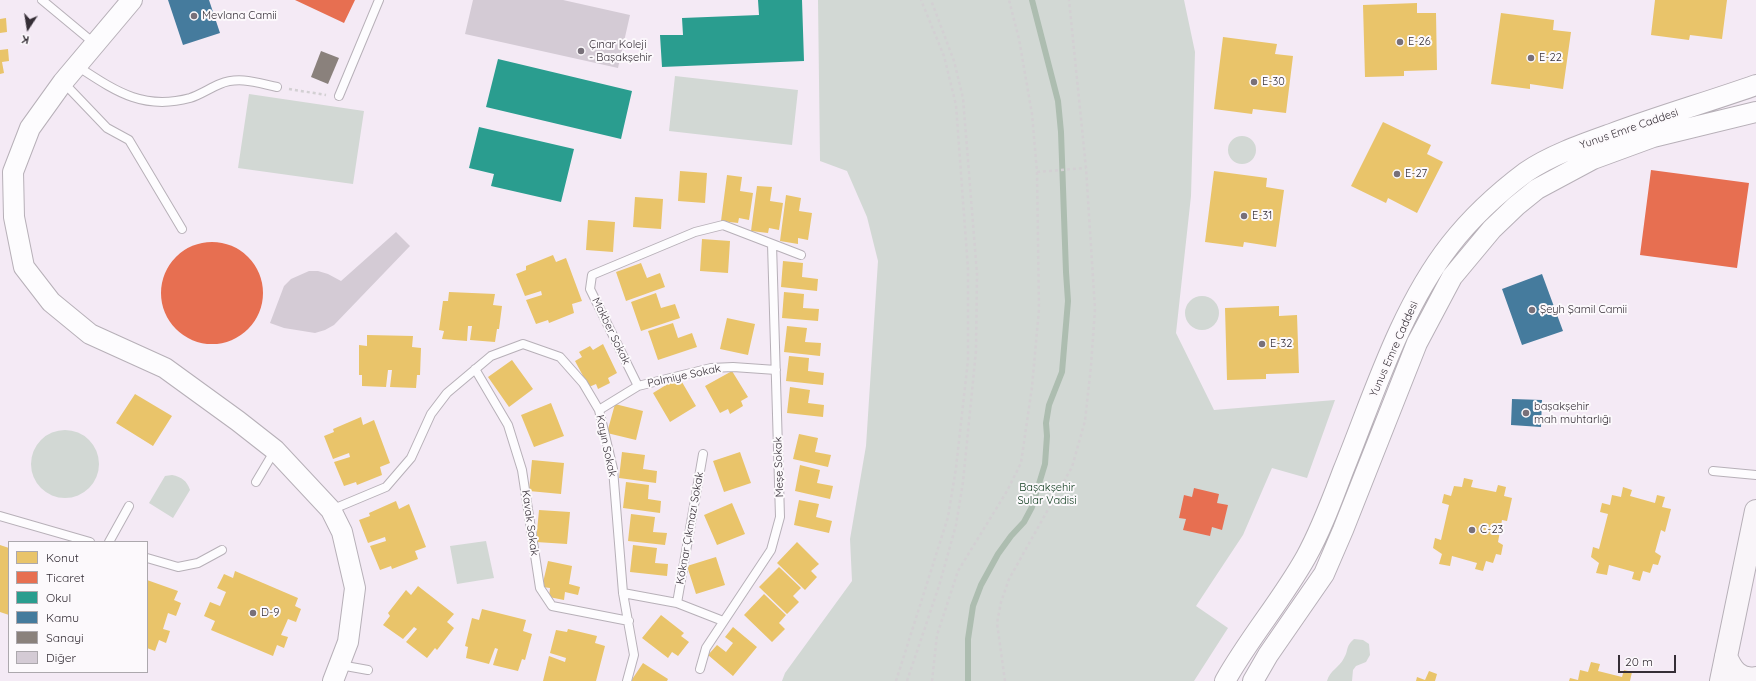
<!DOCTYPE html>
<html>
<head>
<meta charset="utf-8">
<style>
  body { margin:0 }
  #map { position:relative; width:1756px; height:681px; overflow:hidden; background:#f4eaf5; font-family:Quicksand,sans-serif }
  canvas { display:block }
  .legend { position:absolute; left:8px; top:541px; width:140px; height:132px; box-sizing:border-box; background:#fcf9fc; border:1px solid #aca8ad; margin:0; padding:5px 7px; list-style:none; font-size:12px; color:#352e36 }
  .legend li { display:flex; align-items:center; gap:8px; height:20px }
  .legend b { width:20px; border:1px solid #aca8ad }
  .north { position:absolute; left:8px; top:8px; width:40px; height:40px; -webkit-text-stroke:3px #fcf9fc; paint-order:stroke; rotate:192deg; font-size:11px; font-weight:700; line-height:16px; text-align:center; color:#352e36 }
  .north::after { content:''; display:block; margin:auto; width:14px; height:18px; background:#352e36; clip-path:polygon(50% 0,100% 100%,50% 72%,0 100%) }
  .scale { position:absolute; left:1618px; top:655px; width:58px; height:18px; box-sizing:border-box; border:2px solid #352e36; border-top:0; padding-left:5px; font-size:12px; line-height:14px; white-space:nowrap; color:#352e36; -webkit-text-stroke:3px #fcf9fc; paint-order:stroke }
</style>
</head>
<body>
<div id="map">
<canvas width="1756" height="681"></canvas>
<ul class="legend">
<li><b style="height:11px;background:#e9c46a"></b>Konut</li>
<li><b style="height:11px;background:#e76f51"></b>Ticaret</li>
<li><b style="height:11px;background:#2a9d8f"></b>Okul</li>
<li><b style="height:11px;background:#457b9d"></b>Kamu</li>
<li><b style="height:11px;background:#8a817c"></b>Sanayi</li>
<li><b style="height:11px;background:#d4cbd5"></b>Diğer</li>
</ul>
<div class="north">K</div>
<div class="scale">20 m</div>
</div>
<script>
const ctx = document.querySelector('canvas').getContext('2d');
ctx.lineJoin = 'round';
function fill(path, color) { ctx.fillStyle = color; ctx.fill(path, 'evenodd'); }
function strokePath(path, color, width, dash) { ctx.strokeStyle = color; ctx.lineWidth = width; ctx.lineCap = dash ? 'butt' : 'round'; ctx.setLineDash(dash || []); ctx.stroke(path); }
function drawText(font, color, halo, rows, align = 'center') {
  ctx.font = font + ' Quicksand,sans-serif'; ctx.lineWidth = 4; ctx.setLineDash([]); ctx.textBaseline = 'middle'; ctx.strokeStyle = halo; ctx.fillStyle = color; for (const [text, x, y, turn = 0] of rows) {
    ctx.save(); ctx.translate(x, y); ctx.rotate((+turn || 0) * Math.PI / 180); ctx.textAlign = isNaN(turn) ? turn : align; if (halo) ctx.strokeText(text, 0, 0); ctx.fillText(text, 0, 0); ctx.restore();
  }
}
const green = new Path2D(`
  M818,0H1184L1195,52L1191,196L1176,333L1214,410L1335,400L1307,478L1272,468L1243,535L1196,606L1228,628L1194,681H782L785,673L852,581L850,539L866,446L878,261L867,217L847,171L820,161Z
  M675,76L798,90L792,145L669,131Z
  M249,94L364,111L353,184L238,168Z
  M1228 150a14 14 0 1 1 28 0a14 14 0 1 1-28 0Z
  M1185 313a17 17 0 1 1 34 0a17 17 0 1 1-34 0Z
  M31 464a34 34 0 1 1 68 0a34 34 0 1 1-68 0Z
  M172,475C182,477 187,481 190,490L173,518L149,503L165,476Z
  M486,541L494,578L457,584L450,546Z
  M1354,639L1363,640L1369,644L1370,655L1366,662L1356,666L1353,670L1352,681H1327C1330,670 1339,668 1344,658C1349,650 1345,647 1354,639Z`);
const homes = new Path2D(`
  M1655,0H1727L1722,39L1690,35L1689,40L1651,35Z
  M1417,3V13H1436L1437,70L1404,71V76L1365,77L1363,5Z
  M1501,13L1554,20L1553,30L1571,32L1563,89L1530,84V89L1491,84Z
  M6,18L7,32L0,33V19Z
  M1223,37L1277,44L1275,54L1293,56L1286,113L1253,109L1252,114L1214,109Z
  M8,49L9,61L2,62L4,73L0,74V50Z
  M1383,122L1431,145L1427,154L1443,162L1417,213L1388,198L1386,203L1351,186Z
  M680,171L707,173L705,203L678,201Z
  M1214,171L1267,178L1266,187L1284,190L1276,247L1244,242L1243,247L1205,242Z
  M727,175L742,177L740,191L753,193L749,220L739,218L738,223L721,221Z
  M757,186L772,187L770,201L783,203L779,230L769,228L768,233L751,231Z
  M786,195L801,198L799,211L812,213L808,240L798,238V244L780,241Z
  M635,197L663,199L661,229L633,227Z
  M588,220L615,222L613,252L586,250Z
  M702,239L730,241L728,273L700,271Z
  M553,255L556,262L566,258L582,301L572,304L574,313L549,323L548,320L536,324L526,300L542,295L541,291L525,296L516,274L526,270V266Z
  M783,261L803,263L802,277L818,279L817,291L781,287Z
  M641,263L647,278L660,273L665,287L626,301L616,272Z
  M449,292L495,294L493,305L502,306L499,329H497L495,342L470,340L472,326H468L467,341L442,339L444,331L439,330L443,301H448Z
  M784,292L804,294L803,308L819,309L818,321L782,318Z
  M656,293L661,308L675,304L680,318L641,331L631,302Z
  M1279,306V316L1297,315L1299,373L1266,374V379L1227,380L1225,308Z
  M727,318L755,324L748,355L720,349Z
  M673,323L678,338L692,333L697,347L658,360L648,331Z
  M787,326L807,328L805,342L821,343L820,356L784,352Z
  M367,335L413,336L412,347L421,348L420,375H417L416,388L390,387L392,370H388L386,387L362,386V375H359V345L367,346Z
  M603,344L617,373L608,378L610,383L598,389L596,384L589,387L575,361L582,357L579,352L590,346L593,350Z
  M789,356L809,358L808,371L824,373L823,385L786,381Z
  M512,360L533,389L509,407L488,377Z
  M732,371L748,397L741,401L743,406L730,414L728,409L720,413L705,386Z
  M679,377L696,406L670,422L653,393Z
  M790,387L810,390L808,403L824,405L823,417L787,413Z
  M135,394L172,416L153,446L116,423Z
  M551,403L564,436L534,447L521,415Z
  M615,404L643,411L636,440L607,433Z
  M361,417L363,425L374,420L390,463L380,467L382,475L357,485L356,482L344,486L334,462L350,457L349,453L333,459L324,436L334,432L333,429Z
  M799,434L818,438L815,452L831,455L828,467L793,459Z
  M622,452L645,455L643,469L657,471L656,483L619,478Z
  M740,452L751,483L724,492L713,461Z
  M532,460L564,463L561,494L529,491Z
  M800,465L820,470L817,483L833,486L830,499L795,491Z
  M1464,478L1473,480L1471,487L1496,492L1498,485L1506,487L1504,496L1512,498L1507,521L1502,520L1498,542L1503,545L1501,555L1496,554L1493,563L1486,561L1483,571L1475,569L1477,563L1452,556L1450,566L1439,564L1442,554L1433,548L1435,538L1441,540L1449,505L1442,503L1444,494L1451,496L1454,486L1462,487Z
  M626,482L649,485L648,499L661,501L660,513L623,508Z
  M1623,487L1632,490L1630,496L1655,503L1657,495L1665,497L1662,507L1671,509L1665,532L1661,530L1655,552L1661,556L1658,565L1653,564L1650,573L1643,571L1640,581L1632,579L1634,572L1609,565L1607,575L1596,573L1599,563L1591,557L1593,547L1599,549L1608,514L1600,512L1602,503L1610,505L1612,495L1621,497Z
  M799,500L819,504L816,517L832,521L829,533L794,525Z
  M396,501L399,509L409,504L426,547L415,551L418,559L392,569L391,566L380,570L370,546L386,541L385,537L368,543L359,520L370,516L369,513Z
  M732,503L745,534L717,545L704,515Z
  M539,510L570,512L567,544L536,542Z
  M631,514L655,517L653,532L667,533L665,545L628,541Z
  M797,542L819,564L811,571L817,577L805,590L777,563Z
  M0,545L9,548V615L0,612Z
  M633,545L657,548L655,563L668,564L667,576L630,572Z
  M716,557L725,585L696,594L687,566Z
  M548,561L572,566L569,584L580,587L578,595L565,592L564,600L549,597L550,588L542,587Z
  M779,567L801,588L793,596L799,602L787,614L759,587Z
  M235,571L298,598L295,606L301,609L296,622L288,619L281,635L288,637L284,648L277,645L273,656L211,630L215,621L204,616L210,602L220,606L226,592L217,588L224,574L233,578Z
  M147,580L178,591L174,600L181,603L176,616L168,613L163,629L170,631L166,643L159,640L155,651L147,648Z
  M418,586L454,614L447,622L454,628L437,650L435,648L427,658L406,642L417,629L414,627L403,639L383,625L390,616L388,613L406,590L411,595Z
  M764,594L786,615L779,623L785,629L772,642L744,615Z
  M482,609L526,620L523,631L532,634L525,660L522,659L518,671L493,665L498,649L495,648L489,664L466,658L468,647L465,646L472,618L479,620Z
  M661,615L684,633L681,636L689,642L678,656L672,652L668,658L642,638Z
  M733,627L757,647L733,676L708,655L717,645L726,652L733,643L725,637Z
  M568,629L597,636L595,643L605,646L596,681H543L549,656L565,662L566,658L550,653L556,630L567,632Z
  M1591,662L1600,664L1598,671L1622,677L1624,670L1632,672L1630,681H1569L1570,678L1578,680L1580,670L1588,672Z
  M643,663L668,679L667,681H631Z
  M1429,671L1437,674L1435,681H1416L1417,677L1425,680Z`);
const shops = new Path2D(`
  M295,0H355L344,23Z
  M1651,170L1749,183L1737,268L1640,255Z
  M161 293a51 51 0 1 1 102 0a51 51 0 1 1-102 0Z
  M1194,488L1219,494L1217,503L1228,505L1222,530L1212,527L1210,536L1183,530L1186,519L1179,518L1184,495L1192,497Z`);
const schools = new Path2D(`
  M758,0H802L804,61L662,67L660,35H683L682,18L759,15Z
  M498,59L632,91L621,139L486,107Z
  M479,127L574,149L561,202L491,186L494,174L469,168Z`);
const public = new Path2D(`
  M168,0H209L220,33L183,45Z
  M1542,274L1563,331L1522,345L1502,289Z
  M1512,399L1542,400L1541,427L1511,425Z`);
const industry = new Path2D(`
  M321,51L339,58L328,84L311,77Z`);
const stream = new Path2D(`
  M968,681V639L973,606L981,585L998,554L1011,536L1024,522L1032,507L1045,464L1047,436L1046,423L1049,405L1062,372L1068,301L1066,272L1061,132L1058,101L1032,0`);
const building = new Path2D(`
  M473,0H563L630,15L618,68L465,34Z
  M396,232L410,246L334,325L325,330L315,333L284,328L270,323L284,286L291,279L309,271H318L328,274L341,281Z`);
const path = new Path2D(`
  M289,89L326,95
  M1037,172L1086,168
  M896,681L948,517L956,468L968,360V269L956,105L944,56L921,0
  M907,681L939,586L956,525L963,482L976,351L977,274L963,98L954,61L931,0
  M932,681L937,635L958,571L1007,491L1021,463L1032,387L1039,309L1037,172L1032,114L1019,39L1009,0
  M1005,681L997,623L1001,602L1009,579L1072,467L1085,421L1091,366L1095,309L1086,168L1069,0`);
const service = new Path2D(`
  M42,0L95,44
  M77,66C114,90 142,111 190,98C200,95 210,88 220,84C239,76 258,83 277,87
  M63,82L107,128L129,140L182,229
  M339,96L379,0
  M475,369L508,425L522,470L540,588L552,606L629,621
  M638,386L590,289L592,275L695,232L723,225L801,255
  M599,410L638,386L711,368L733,367L776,370
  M1713,471L1756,475
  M256,482L275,450
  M331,510L386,487L411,458L431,414L447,393L491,356L523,344L560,357L583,383L599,410L613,469L623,593L634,655L627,681
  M0,516L90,542
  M109,542L129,506
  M147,558L178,567L198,563L222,550
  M623,593L677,603L723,621
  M677,603L703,454
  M340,665L368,670
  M700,669L706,648L771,550L780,517L772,244`);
const tertiary = new Path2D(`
  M132,0L63,82L30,128L13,172L14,217L24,267L51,302L90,334L165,368L238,421L275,450L331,510L342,532L355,588L348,642L333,681
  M1225,681C1249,638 1282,600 1306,557C1321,530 1332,500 1343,471C1373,397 1400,309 1450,245C1471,218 1498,193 1526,172C1551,155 1583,144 1611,134C1659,116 1708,102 1756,85
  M1253,681L1268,655L1324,574L1343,530L1417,343L1452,277L1492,229L1516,206L1537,189L1593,159L1653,137L1756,112`);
const secondary = new Path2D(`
  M1726,656C1731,669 1739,681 1756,678
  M1721,681L1756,511`);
const markers = [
  [194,16,4,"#787079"],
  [1400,42,4,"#787079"],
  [581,51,4,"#787079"],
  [1531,58,4,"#787079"],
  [1254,82,4,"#787079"],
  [1397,174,4,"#787079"],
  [1244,216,4,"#787079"],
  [1532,310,4,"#787079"],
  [1262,344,4,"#787079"],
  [1526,413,4,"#787079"],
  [1472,530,4,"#787079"],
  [253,613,4,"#787079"]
];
const poiNames = [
  ["Mevlana Camii",202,16],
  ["E-26",1408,42],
  ["Çınar Koleji",589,45],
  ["- Başakşehir",589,58],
  ["E-22",1539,58],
  ["E-30",1262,82],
  ["E-27",1405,174],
  ["E-31",1252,216],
  ["Şeyh Şamil Camii",1540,310],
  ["E-32",1270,344],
  ["başakşehir",1534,407],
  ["mah muhtarlığı",1534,420],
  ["C-23",1480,530],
  ["D-9",261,613]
];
const streetNames = [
  ["Yunus Emre Caddesi",1629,129,-19],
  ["Makber Sokak",611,331,64],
  ["Yunus Emre Caddesi",1394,349,-66],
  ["Palmiye Sokak",684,376,-12],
  ["Kayın Sokak",606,446,78],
  ["Meşe Sokak",779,467,-92],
  ["Kavak Sokak",530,523,82],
  ["Köknar Çıkmazı Sokak",690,528,-80]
];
const parkNames = [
  ["Başakşehir",1047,488],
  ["Sular Vadisi",1047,501]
];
fill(green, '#d2d8d4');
fill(homes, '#e9c46a');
fill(shops, '#e76f51');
fill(schools, '#2a9d8f');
fill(public, '#457b9d');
fill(industry, '#8a817c');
strokePath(stream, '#adbdb0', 6);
fill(building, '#d4cbd5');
strokePath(service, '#b7b0b8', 10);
strokePath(tertiary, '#b7b0b8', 22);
strokePath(secondary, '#b7b0b8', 24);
strokePath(path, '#d3d0d3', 2.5, [3, 3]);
strokePath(service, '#fdfcfe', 8);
strokePath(tertiary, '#fdfcfe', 20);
strokePath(secondary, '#f9f5f9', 22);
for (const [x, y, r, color] of markers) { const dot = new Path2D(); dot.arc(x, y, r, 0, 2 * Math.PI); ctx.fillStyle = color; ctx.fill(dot); strokePath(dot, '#fcf9fc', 1.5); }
drawText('11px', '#352e36', '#fcf9fc', poiNames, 'left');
drawText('11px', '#352e36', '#fcf9fc', streetNames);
drawText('11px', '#093718', '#fcf9fc', parkNames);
</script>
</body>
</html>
